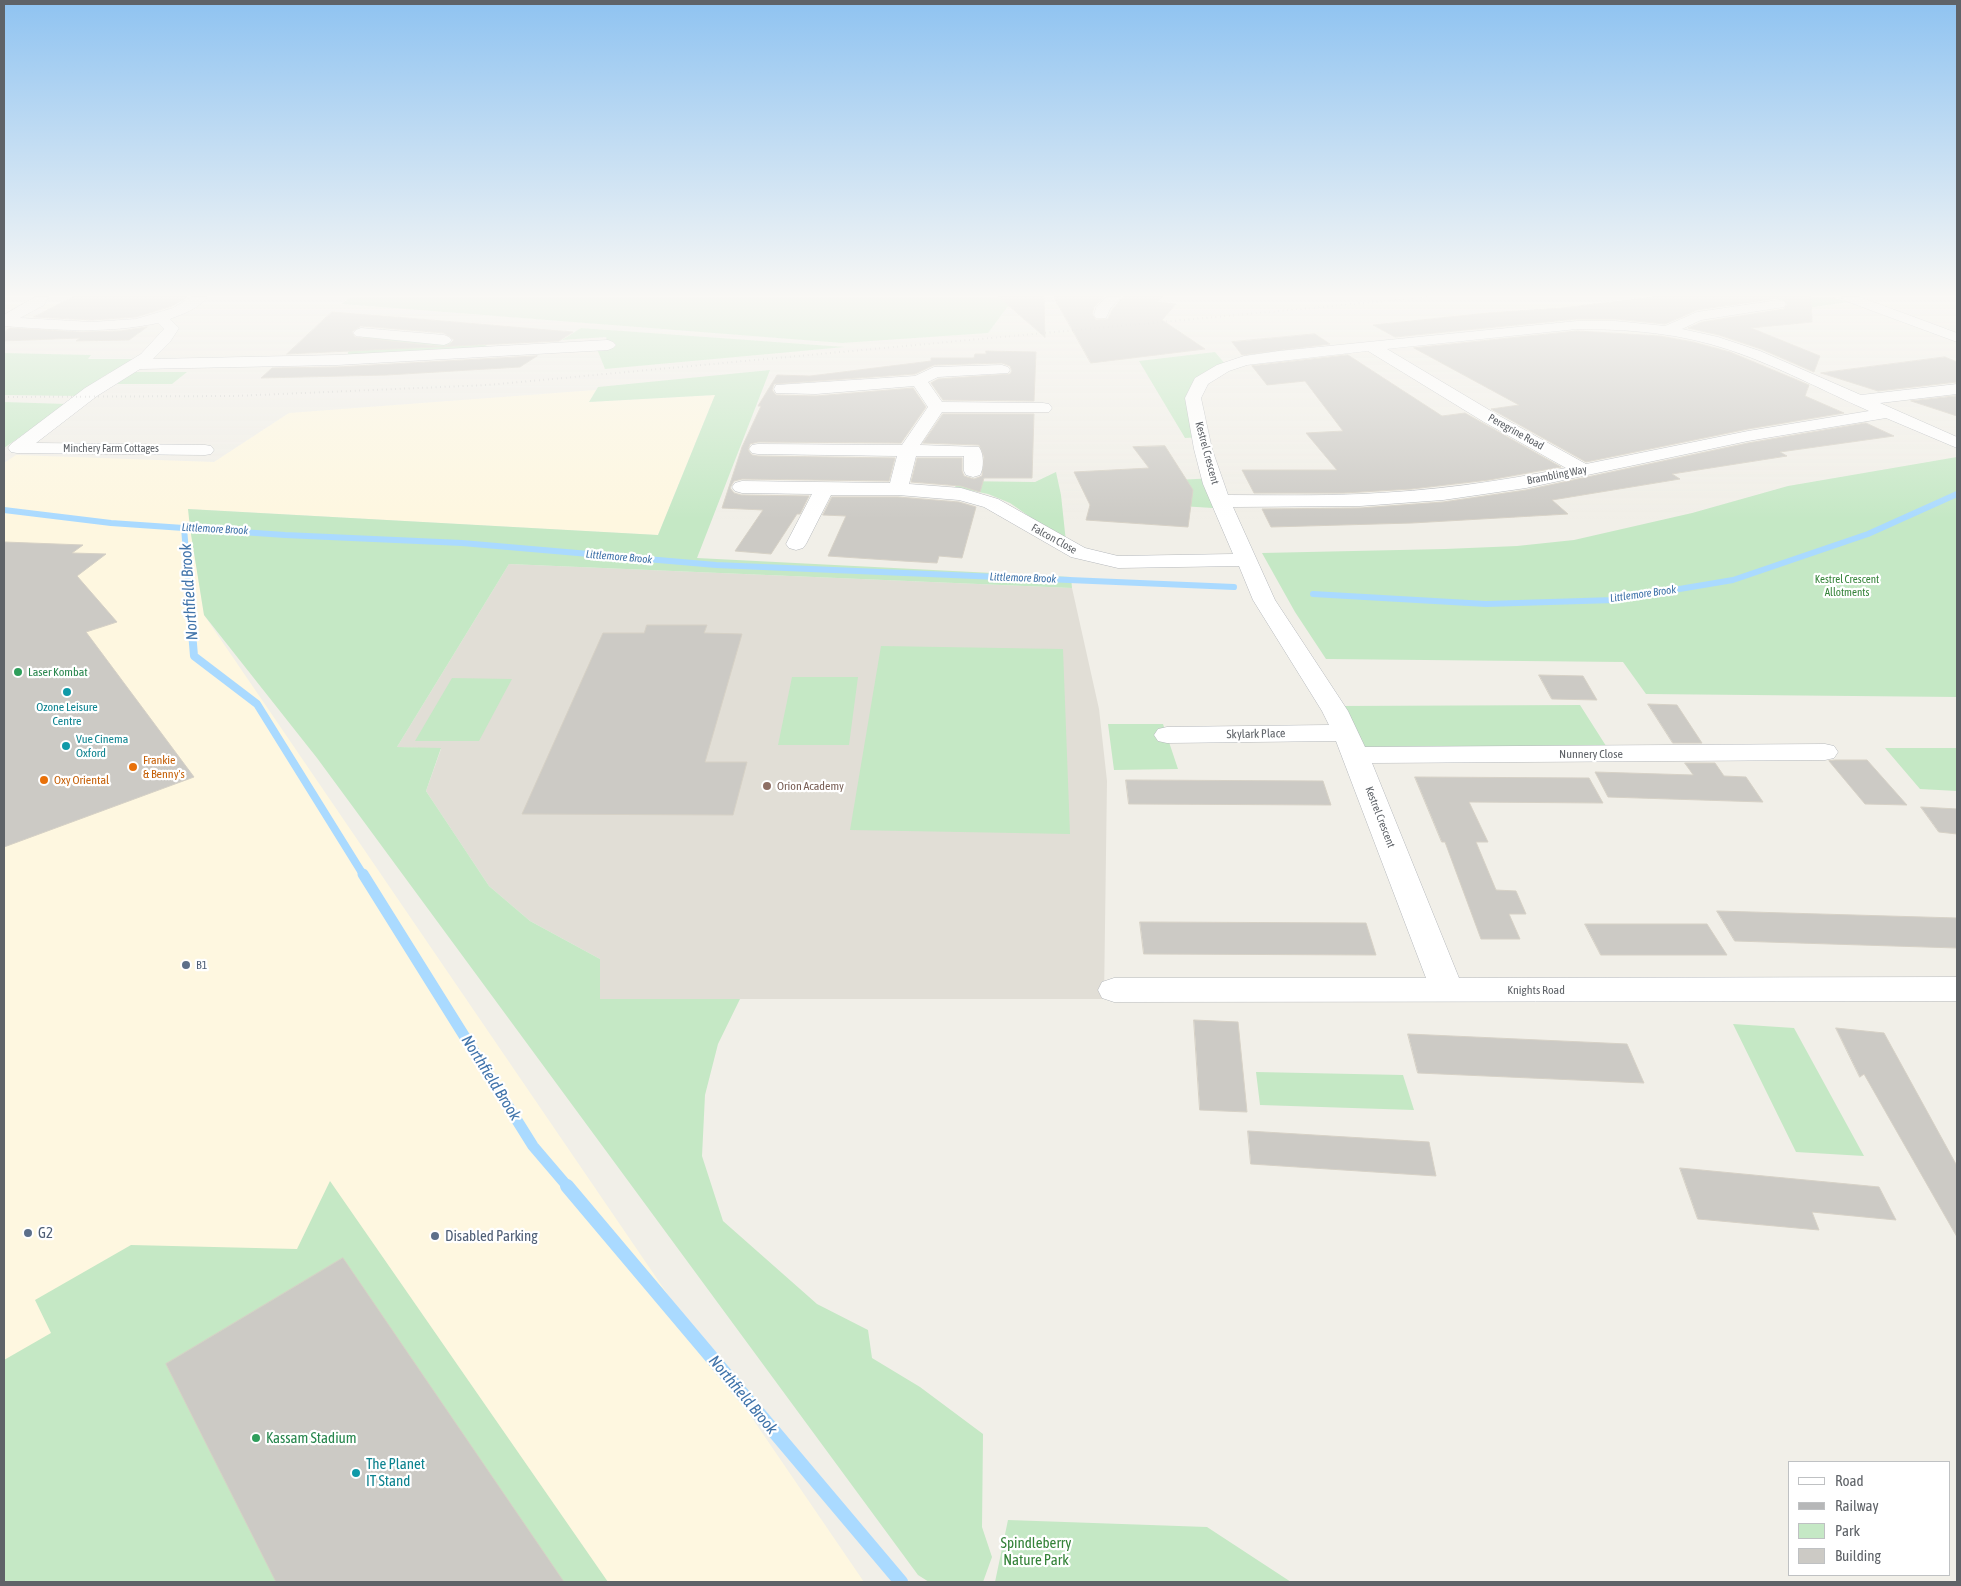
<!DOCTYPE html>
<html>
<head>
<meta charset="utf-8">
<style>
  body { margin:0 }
  #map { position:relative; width:1961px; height:1586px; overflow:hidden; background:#f1efe8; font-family:"Asap Condensed",sans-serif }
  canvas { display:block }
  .frame { position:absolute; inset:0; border:5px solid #5f6368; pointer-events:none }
  .legend { position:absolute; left:1788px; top:1461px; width:162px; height:115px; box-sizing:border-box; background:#fff; border:1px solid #bfc1c3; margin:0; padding:6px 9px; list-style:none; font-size:15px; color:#5f6368 }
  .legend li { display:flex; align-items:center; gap:10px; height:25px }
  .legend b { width:25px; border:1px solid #bfc1c3 }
</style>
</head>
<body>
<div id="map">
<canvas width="1961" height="1586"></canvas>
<div class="frame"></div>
<ul class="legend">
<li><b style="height:6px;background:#fff"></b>Road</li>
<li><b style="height:6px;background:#b6b7b8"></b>Railway</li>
<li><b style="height:14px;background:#c5e8c5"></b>Park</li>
<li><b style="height:14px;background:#cccac5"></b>Building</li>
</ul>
</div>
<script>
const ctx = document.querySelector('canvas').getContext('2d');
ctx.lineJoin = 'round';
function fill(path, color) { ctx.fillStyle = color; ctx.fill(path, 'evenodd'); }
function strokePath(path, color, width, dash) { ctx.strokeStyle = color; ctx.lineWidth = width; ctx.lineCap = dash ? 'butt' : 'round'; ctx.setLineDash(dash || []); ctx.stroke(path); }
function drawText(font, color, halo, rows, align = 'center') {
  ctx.font = font + ' "Asap Condensed",sans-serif'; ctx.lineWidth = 4.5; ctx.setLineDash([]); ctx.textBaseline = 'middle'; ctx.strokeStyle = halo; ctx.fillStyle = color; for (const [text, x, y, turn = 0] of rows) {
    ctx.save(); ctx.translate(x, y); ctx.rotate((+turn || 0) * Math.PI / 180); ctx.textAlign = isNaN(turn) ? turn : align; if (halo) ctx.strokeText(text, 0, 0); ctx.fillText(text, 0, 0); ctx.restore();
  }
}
const commercial = new Path2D(`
  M596,390L589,402L715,395L658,535L189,509L190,528L204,615L864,1582H4V463L16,455L214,462L289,413Z`);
const education = new Path2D(`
  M509,564L1072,588L1099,709L1107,781L1104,999H600V959L530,921L489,886L426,791L441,749L397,747Z`);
const green = new Path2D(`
  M350,297H1015L988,333L842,343L342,304Z
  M1786,297H1833L1848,302L1800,309L1777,299Z
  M581,328L845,347L605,369L597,349L608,345L606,337L562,340Z
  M373,336L485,345L491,348L353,356L348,354V352L363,337Z
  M1215,352L1226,365L1200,381L1202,437L1185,438L1139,361Z
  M4,353L91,355L88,359H136L116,372L109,373L101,378L79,396L4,395Z
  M770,370L697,558L1071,577L1072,588L509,564L397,747L441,748L426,791L489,886L530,921L600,959V999H740L718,1044L705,1095L702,1156L723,1221L817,1304L868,1330L872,1358L920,1387L983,1434L982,1527L992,1557L983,1582H929L918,1575L317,758L204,615L190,528L188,509L658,535L715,395L589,402L598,387Z
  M132,372H187L172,384H117Z
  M4,402L67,404L4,448Z
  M1957,457V697L1646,694L1623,662L1326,659L1295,612L1262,553L1445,549L1517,546L1574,540L1692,513L1788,486Z
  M1056,472L1061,495L1066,542L1010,503L988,494L955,487L959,481L1035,482Z
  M1216,478L1229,509L1100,501L1096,484Z
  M881,646L1063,649L1070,834L850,830Z
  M792,677H858L849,745H778Z
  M452,678L512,679L479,741H415Z
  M1580,705L1608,749L1361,751L1340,706Z
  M1108,724H1163L1178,769L1114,770Z
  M1885,748H1957V791L1920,789Z
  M1733,1024L1794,1028L1864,1156L1796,1152Z
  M1256,1072L1403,1075L1414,1110L1260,1105Z
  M330,1181L608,1582H4V1360L51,1333L35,1300L131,1245L297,1249Z
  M1008,1520L1207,1527L1291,1582H995Z`);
const streamFar3 = new Path2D(`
  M4,510L111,523L285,535L462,543L716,565L1234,587
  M184,527L192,633
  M1313,594L1486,604L1614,600L1733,580L1868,534L1957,494`);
const streamFar2 = new Path2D(`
  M192,632L194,656L257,704L364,876`);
const streamFar1 = new Path2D(`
  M363,874L533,1146L568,1187`);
const stream = new Path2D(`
  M567,1186L901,1582`);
const building = new Path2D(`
  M73,297H187L172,306L136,317L92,320L34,317Z
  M999,297H1044L1045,337Z
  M1054,297H1104L1094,307L1092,314L1096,320L1108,319L1112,310L1123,297H1163L1156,302L1176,304L1162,320L1205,349L1091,363Z
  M1654,297H1811L1812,322L1751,328L1820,356L1814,372L1761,349L1719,335L1688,328L1702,322L1784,309L1788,303L1784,299L1779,298L1697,310L1665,324L1615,319H1577L1395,337L1373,325L1487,313L1562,308Z
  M332,312L407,318L573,332L559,341L287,354ZM361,326L444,333L454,340L450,344L444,347L355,337L352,332Z
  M147,327L129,340L76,341L80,338L4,341V332L10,328L81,332L120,331Z
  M1577,331L1660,336L1693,342L1730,352L1809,385L1805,396L1844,413L1748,429L1586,462L1491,409L1519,405L1414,348Z
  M1315,334L1330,344L1242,355L1232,342Z
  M986,351L1036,352L1034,401L943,400L931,383L938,379L1010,374L1012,371L1010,366L1002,363L934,365L915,374L774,384L772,390L776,395L816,396L913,388L926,407L901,443L758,442L750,444L748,450L752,455L758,456L895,458L889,481L742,479L734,481L730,488L734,493L741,495L809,496L800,514H797L771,554L735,551L763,510L722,508L742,447L761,406H758L777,375L810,376L931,361V358H974L975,354H986Z
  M1348,355L1442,416L1465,413L1561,467L1489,480L1412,489L1344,493H1254L1242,470H1337L1306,433L1343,431L1305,381L1267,385L1252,366Z
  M537,356L520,367L387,375L261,378L272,368L337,367Z
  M1945,357L1957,362V382L1878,391L1821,373Z
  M1957,396V416L1911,401Z
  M943,414H1034L1032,478H984L980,492L961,486L911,482L917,458H962V471L964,476L974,479L982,476L984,457L979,445L923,443Z
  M1866,423L1894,436L1780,452L1787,456L1672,474L1680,479L1552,500L1568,514L1412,523L1271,527L1262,509L1360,508L1443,502L1526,490L1748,443Z
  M1165,446L1193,490L1188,527L1086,520L1090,505L1074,472L1149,468L1133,447Z
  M832,497H898L959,502L976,507L962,558L939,556L937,563L903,561L828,556L846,516L823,515Z
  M4,542L83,545L72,553L106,554L77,576L117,622L86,632L194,777L4,847Z
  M647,625H707L704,633L742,634L705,762H747L733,815L522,814L603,633H644Z
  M1539,675L1583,676L1597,700L1552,699Z
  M1648,704L1677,705L1702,743H1673Z
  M1835,760H1867L1907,805L1865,804L1829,761Z
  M1685,763H1715L1724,776L1746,777L1763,802L1608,797L1595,772L1693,775Z
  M1415,777L1589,778L1603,803L1469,802L1488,842H1476L1496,890L1516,891L1526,914H1509L1520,939H1481L1445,842H1442Z
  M1126,780L1323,781L1331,805L1129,804Z
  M1921,807L1957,809V834L1939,832Z
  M1717,911L1957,918V948L1735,941Z
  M1140,922L1366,923L1376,955L1144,954Z
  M1585,924H1707L1727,955H1601Z
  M1194,1020L1238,1022L1247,1112L1200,1110Z
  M1836,1028L1884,1033L1957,1166V1237L1864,1074L1860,1077Z
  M1408,1034L1627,1044L1644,1083L1418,1073Z
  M1248,1131L1429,1142L1436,1176L1251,1164Z
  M1680,1168L1879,1187L1896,1220L1812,1212L1819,1230L1698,1219Z
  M343,1258L564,1582H276L166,1364Z`);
const minor = new Path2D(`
  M35,297H49L44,305L20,318L92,322L136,319L173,308L191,297H207C200,308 183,314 170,319L179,328L170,342L153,359L337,355L608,340L613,342L616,345L613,348L608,350L337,365L140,369L97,396L36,443L205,445L211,446L214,450L211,454L205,455L17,453L11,452L8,448L11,444L85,388L141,354L164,329L158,323C107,334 56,330 4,326V315Z
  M1106,297H1121L1110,309L1106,318H1096L1094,315L1096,308Z
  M1841,297H1860L1957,333V342L1843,300Z
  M1779,300L1784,301L1786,304L1784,307L1701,320L1682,329L1718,337L1760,351L1861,395L1957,384V394L1880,403L1957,437V448L1886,418L1748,441L1526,488L1443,500L1360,506L1233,507L1275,600L1348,711L1365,747L1825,744L1834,746L1838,752L1834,758L1825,760L1372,763L1459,978L1957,977V1001L1114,1002L1102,998L1098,990L1102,982L1114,978H1426L1336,741L1167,743L1158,741L1154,735L1158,729L1167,727L1329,725L1322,711L1253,600L1239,566L1118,568L1071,557L984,507L959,500L898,495H831L806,544L803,548L796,550L789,548L786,544L812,494L742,493L735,491L732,487L735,483L742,481L890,483L897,456L758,454L752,453L749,449L752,445L758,444L902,445L928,407L914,386L816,394L776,393L774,389L776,385L915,376L934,367L1002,365L1008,367L1010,370L1008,373L938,377L928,382L942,402L1043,403L1049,404L1052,408L1049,412H942L920,445L979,447C984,454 984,468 980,475L973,477L966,475L964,471V456H916L909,484L961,488L998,499L1085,548L1118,556L1233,554L1203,484L1194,449L1185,398L1195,378L1217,365L1244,356L1279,351L1577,321H1615L1665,326L1697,312ZM1577,329C1621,329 1667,332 1710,344C1765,359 1817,388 1869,411L1748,431L1586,464L1496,414L1387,349ZM1368,351L1484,422L1566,468C1498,482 1430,491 1361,494C1317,496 1272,495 1228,495L1212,449L1201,398L1208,384L1229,371L1247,365Z
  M361,328L444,335L449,337L452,340L449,343L444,345L356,336L353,333L356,330Z`);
const rail = new Path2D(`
  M4,397L234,396L488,385L1429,297`);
const markers = [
  [18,672,5,"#2e9e5b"],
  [67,692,5,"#0f9aa8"],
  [66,746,5,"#0f9aa8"],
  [133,767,5,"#e8710a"],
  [44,780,5,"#e8710a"],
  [767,786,5,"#8d6e63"],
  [186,965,5,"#5c6f8a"],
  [28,1233,5,"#5c6f8a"],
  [435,1236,5,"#5c6f8a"],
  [256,1438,5,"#2e9e5b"],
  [356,1473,5,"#0f9aa8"]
];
const farStreetnames = [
  ["Peregrine Road",1516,432,29],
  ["Minchery Farm Cottages",111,449],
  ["Kestrel Crescent",1207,453,75],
  ["Brambling Way",1557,475,-11],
  ["Falcon Close",1054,539,29],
  ["Kestrel Crescent",1380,817,69]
];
const farWaternames = [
  ["Littlemore Brook",215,529,3],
  ["Littlemore Brook",619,557,5],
  ["Littlemore Brook",1023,578,2],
  ["Littlemore Brook",1643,594,-8]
];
const farParknames = [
  ["Kestrel Crescent",1847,580],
  ["Allotments",1847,593]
];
const leisureNames = [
  ["Laser Kombat",28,672]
];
const cultureNames = [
  ["Ozone Leisure",67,707],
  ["Centre",67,721],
  ["Vue Cinema",76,739,"left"],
  ["Oxford",76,753,"left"]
];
const streetNames = [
  ["Skylark Place",1256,734,-1],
  ["Nunnery Close",1591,754],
  ["Knights Road",1536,990]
];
const foodNames = [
  ["Frankie",143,760],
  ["& Benny's",143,774],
  ["Oxy Oriental",54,780]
];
const educationNames = [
  ["Orion Academy",777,786]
];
const serviceNames = [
  ["B1",196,965]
];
const nearServicenames = [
  ["G2",38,1233],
  ["Disabled Parking",445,1236]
];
const nearLeisurenames = [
  ["Kassam Stadium",266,1438]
];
const nearCulturenames = [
  ["The Planet",366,1464],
  ["IT Stand",366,1481]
];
const nearParknames = [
  ["Spindleberry",1036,1543],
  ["Nature Park",1036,1560]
];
const nearWaternames = [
  ["Northfield Brook",189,592,-94],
  ["Northfield Brook",491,1078,58],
  ["Northfield Brook",743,1395,50]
];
fill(commercial, '#fef7e0');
fill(education, '#e1ded6');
fill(green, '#c5e8c5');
strokePath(streamFar3, '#aadaff', 6);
strokePath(streamFar2, '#aadaff', 8);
strokePath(streamFar1, '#aadaff', 11);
strokePath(stream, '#aadaff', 14);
fill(building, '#cccac5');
strokePath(building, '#d6d1c6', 1);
strokePath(minor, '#b5b8bc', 1);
fill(minor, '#fff');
strokePath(rail, '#b6b7b8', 2, [0.5, 4]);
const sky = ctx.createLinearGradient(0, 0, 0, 519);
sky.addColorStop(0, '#8fc3f1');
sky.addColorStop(0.57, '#f9f8f5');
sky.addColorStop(1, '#f9f8f500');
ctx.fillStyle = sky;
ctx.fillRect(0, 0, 1961, 519);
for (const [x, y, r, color] of markers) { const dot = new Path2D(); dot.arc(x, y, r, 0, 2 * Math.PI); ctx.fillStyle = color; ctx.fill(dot); strokePath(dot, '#fff', 2); }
drawText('11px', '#5f6368', '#fff', farStreetnames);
drawText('italic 11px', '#4174aa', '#fff', farWaternames);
drawText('11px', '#348238', '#fff', farParknames);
drawText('12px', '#27864d', '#fff', leisureNames, 'left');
drawText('12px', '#0d838f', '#fff', cultureNames);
drawText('12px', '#5f6368', '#fff', streetNames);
drawText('12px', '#c56008', '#fff', foodNames, 'left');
drawText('12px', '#785e54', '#fff', educationNames, 'left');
drawText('12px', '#4e5e75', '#fff', serviceNames, 'left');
drawText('15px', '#4e5e75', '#fff', nearServicenames, 'left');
drawText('15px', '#27864d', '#fff', nearLeisurenames, 'left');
drawText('15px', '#0d838f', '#fff', nearCulturenames, 'left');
drawText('15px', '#348238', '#fff', nearParknames);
drawText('italic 16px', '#4174aa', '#fff', nearWaternames);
</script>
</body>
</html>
